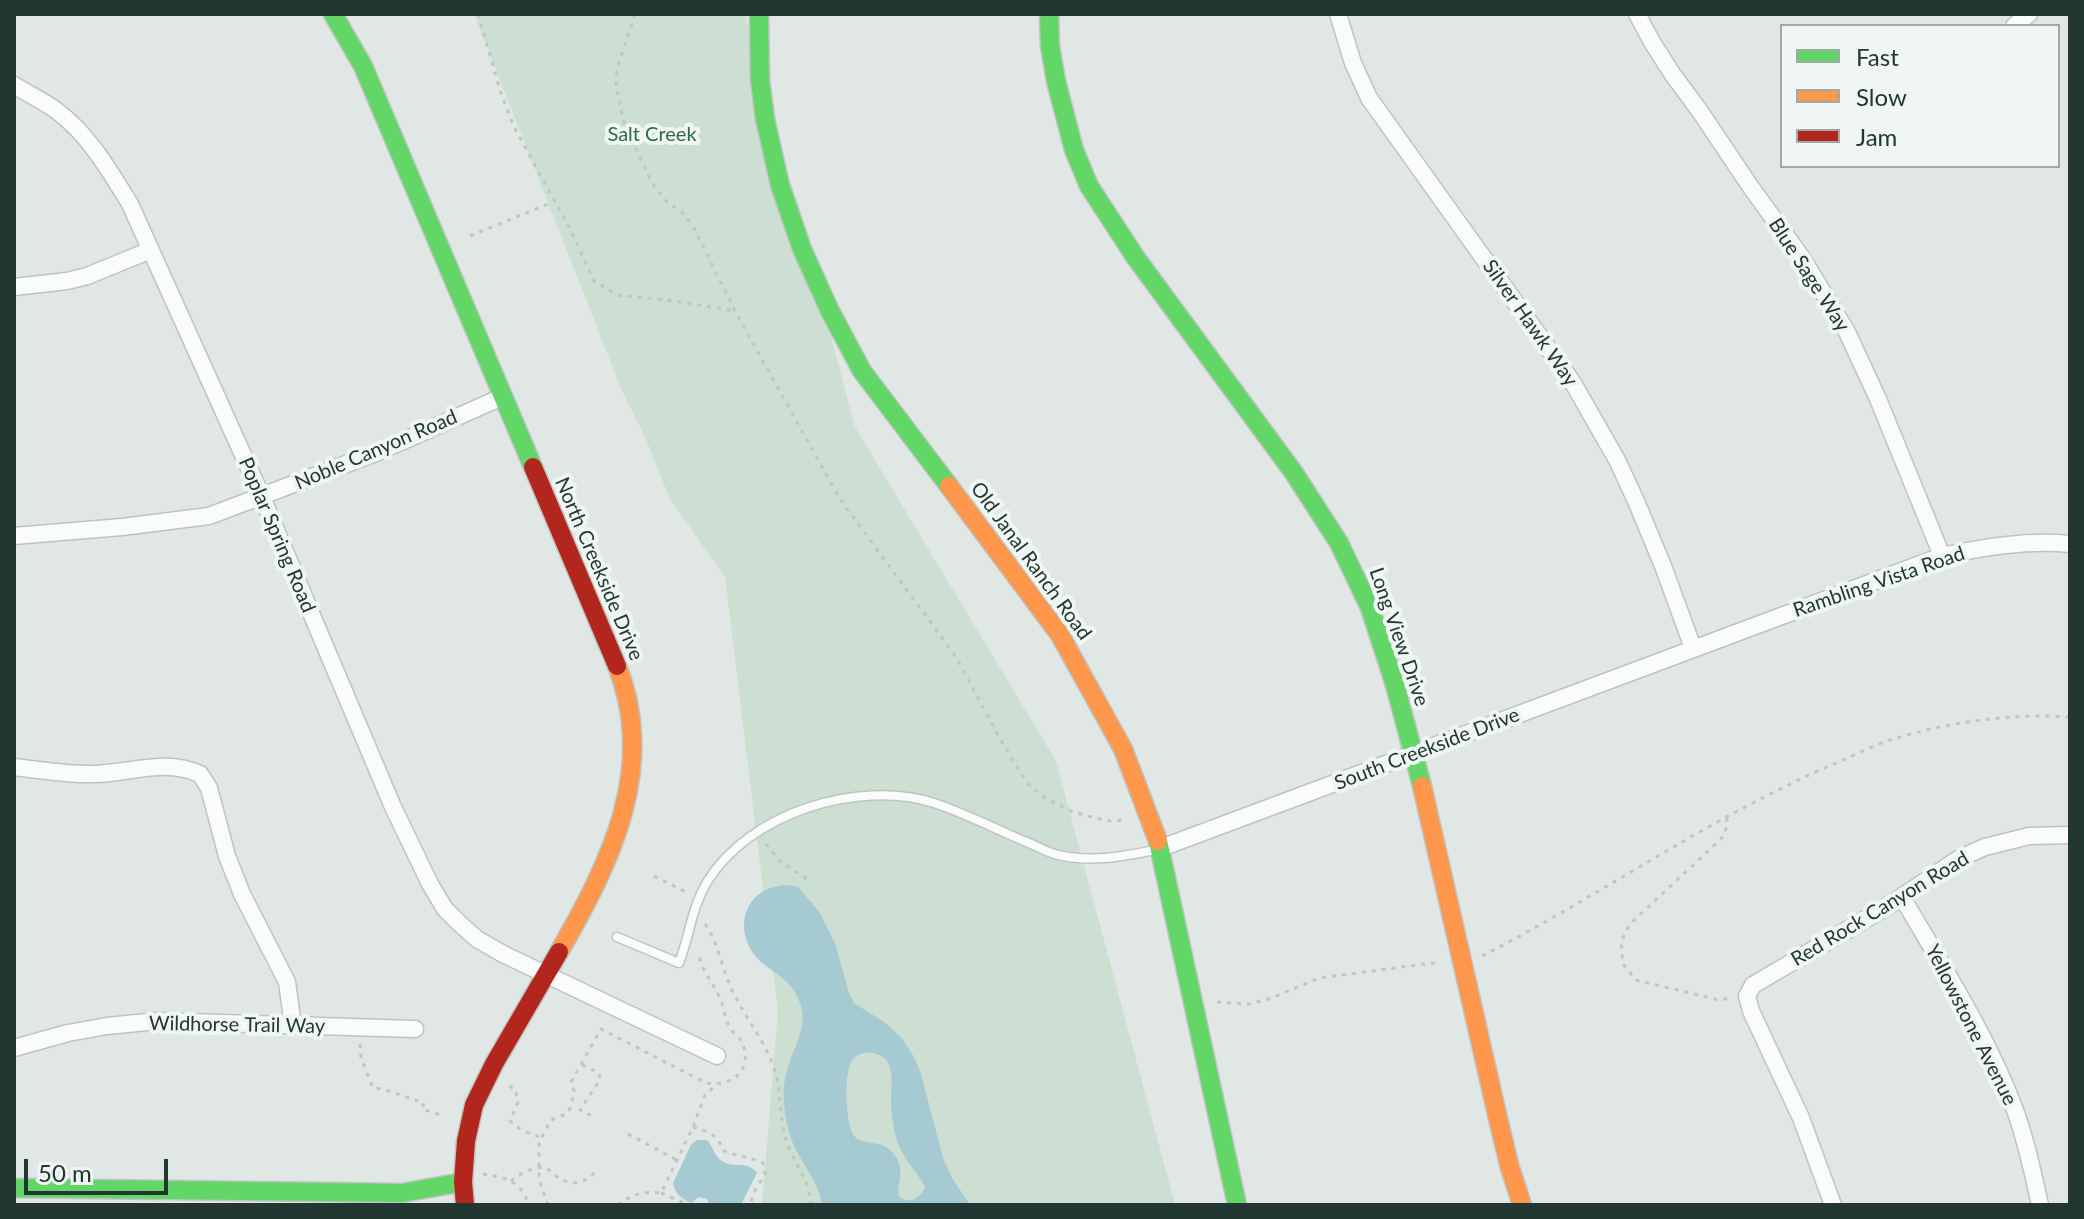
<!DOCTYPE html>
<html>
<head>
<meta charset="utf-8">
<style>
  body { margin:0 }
  #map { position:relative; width:2084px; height:1219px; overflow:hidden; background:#e1e7e4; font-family:Lato,sans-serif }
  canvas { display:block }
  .frame { position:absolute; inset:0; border:16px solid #223732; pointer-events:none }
  .legend { position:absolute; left:1780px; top:24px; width:280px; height:144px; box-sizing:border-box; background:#eff6f3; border:2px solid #9daaa6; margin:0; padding:10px 14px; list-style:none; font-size:24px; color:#223732 }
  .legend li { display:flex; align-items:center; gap:16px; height:40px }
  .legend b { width:40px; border:2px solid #9daaa6 }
  .scale { position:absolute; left:24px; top:1159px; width:144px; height:36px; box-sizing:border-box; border:4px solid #223732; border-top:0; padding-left:10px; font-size:24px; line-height:28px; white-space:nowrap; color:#223732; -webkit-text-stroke:6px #eff6f3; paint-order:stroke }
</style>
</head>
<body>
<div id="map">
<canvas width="2084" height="1219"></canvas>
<div class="frame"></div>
<ul class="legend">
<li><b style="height:10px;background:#63d668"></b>Fast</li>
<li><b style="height:10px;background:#ff974d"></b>Slow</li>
<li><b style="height:10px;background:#b3261e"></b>Jam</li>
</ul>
<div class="scale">50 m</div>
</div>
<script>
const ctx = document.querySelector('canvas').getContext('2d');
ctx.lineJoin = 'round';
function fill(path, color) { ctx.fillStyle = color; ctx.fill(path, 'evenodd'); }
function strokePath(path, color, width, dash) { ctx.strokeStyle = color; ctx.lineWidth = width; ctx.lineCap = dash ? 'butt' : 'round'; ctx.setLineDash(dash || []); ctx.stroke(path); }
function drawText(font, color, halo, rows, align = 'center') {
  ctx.font = font + ' Lato,sans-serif'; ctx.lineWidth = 8; ctx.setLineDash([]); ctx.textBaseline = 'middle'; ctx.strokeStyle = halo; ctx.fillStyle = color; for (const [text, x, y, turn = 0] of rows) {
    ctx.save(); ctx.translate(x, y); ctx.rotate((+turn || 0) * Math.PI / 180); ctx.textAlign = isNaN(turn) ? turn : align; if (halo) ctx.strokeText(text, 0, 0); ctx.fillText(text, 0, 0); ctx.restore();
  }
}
const green = new Path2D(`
  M474,14H745L855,427L1056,761L1175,1205H762L778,1011L725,577L670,499L646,439L622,391Z`);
const water = new Path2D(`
  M786,885L798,887L820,913L835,943L849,993L854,1003L884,1022L901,1037L914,1057L921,1074L943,1158L952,1178L970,1205H822C819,1184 806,1169 796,1150C789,1136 785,1120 784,1103C783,1091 784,1079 788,1067C795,1045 808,1027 800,1003C792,979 775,975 759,960C744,945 739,922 750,904C758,891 772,886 786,885ZM870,1052C876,1054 883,1055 887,1061C894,1072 891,1086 891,1099C891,1113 893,1129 898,1143C904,1160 917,1171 925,1187C921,1198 908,1206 898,1195C898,1183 904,1171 897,1159C885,1136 867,1148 855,1137C845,1127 843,1070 853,1059C857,1054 864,1053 870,1052Z
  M697,1140H707C713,1146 714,1156 722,1161C734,1169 748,1160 757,1173L741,1205H709L707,1199L699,1197L691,1203C682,1199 674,1193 673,1183L691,1145Z`);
const path = new Path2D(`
  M478,14L501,93L514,127L570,229L594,281L617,295L675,301L735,311
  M635,14L617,69L616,86L624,123L652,183L667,202L682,212L693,226L735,311L840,499L956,657L1000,739L1027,783L1045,798L1071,811L1087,816L1110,821L1127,820
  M470,236L555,201
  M1726,818L1728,824L1722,838L1630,924L1621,942L1623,964L1636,980L1719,1000L1732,998
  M766,844L779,860L807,879
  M654,876L686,892
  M705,924C719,944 722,970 733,992C747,1021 768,1044 776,1075C782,1099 779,1124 789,1148C798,1170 809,1179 811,1205
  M1482,956C1599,896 1708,819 1829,766C1849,758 1869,747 1890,740C1947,722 2011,713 2070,717
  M1217,1002L1249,1004L1272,998L1319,978L1440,962
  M360,1044L361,1058L373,1088L383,1089L424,1103L422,1109L441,1115
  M582,1065L599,1073L600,1080L580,1110L592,1116
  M509,1086L515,1089L518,1102L510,1121L523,1131L540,1137
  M693,1127C710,1132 717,1135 724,1151C737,1156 750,1157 763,1163L765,1174L754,1192L750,1205
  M628,1134L677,1160
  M483,1174C507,1178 520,1180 529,1205
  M511,1181C519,1174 535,1165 546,1168C548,1169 554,1174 556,1176C570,1186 584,1185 595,1172
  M661,1193L689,1205
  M548,1205L539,1179V1142L551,1120L566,1114L571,1107L574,1091L571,1082L601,1029L706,1083C728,1087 751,1074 744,1048C742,1038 735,1036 730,1028C725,1019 724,1007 720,998C712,981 702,972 698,952
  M618,1205C633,1194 642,1191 661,1193L693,1127L705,1095L716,1085`);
const lane = new Path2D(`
  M617,937L679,963C690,935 691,909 707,882C749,813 858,779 934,803C964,813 994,828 1024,841C1035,845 1046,852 1058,855C1093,863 1125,856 1160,849`);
const street = new Path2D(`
  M1338,14L1353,63L1369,98L1573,383L1617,460L1636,501L1663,566L1693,648
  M1637,14L1652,42L1673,75L1699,110L1750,186L1802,258L1847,332L1878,399L1942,556
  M2014,26L2029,14
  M14,85C28,94 44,101 57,111C89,135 109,170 130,204L262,497L393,807L430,884L445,909L459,923L477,939L503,954L717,1056
  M14,287L67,281L87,276L151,250
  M14,536L122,527L209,516L378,452L502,397
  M14,767C41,770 69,775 95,774C132,773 165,758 200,774L209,788L227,856L242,894L287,982L293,1026
  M1161,848L1942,556C1984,547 2027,540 2070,544
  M1902,897C1942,966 1987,1035 2015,1110C2026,1140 2033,1173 2040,1205
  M14,1048L68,1033L107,1026L157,1021L415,1029
  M1833,1205L1801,1118L1751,1011L1747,996L1753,985L1888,906L1960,858L1985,847L2029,836L2070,835`);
const fast = new Path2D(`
  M333,14L363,66L533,467
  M759,14L760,80L765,119L780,185L802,249L830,311L862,371L949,486
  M1049,14L1050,46L1056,81L1074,150L1089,186L1136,258L1294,473L1339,543L1370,608L1395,685L1422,786
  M1158,841L1237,1205
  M14,1188L402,1193L463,1182`);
const slow = new Path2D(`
  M949,486L1060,635L1123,749L1158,841
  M1422,786L1499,1123L1510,1168L1522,1205
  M559,952C610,863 658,768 617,666`);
const jam = new Path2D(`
  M533,467L617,666
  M465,1205L463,1182L466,1141L474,1105L494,1064L559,952`);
const parkNames = [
  ["Salt Creek",652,135]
];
const streetNames = [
  ["Blue Sage Way",1809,275,57],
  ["Silver Hawk Way",1530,323,55],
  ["Noble Canyon Road",376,450,-23],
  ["Poplar Spring Road",277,535,67],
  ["Old Janal Ranch Road",1031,561,54],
  ["North Creekside Drive",599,569,67],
  ["Rambling Vista Road",1879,582,-19],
  ["Long View Drive",1399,637,71],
  ["South Creekside Drive",1427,749,-21],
  ["Red Rock Canyon Road",1880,909,-31],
  ["Wildhorse Trail Way",237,1025,1],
  ["Yellowstone Avenue",1971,1025,63]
];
fill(green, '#ccdfd2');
fill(water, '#a5cad1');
strokePath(lane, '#bec4c1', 11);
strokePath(street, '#bec4c1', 19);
strokePath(fast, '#bec4c1', 21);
strokePath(slow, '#bec4c1', 21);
strokePath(jam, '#bec4c1', 21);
strokePath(path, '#bfc7c4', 3, [4, 6]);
strokePath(lane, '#fafbfb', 8);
strokePath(street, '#fafbfb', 16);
strokePath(fast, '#63d668', 18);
strokePath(slow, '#ff974d', 18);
strokePath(jam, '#b3261e', 18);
drawText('20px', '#306a48', '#eff6f3', parkNames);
drawText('20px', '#223732', '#eff6f3', streetNames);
</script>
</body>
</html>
